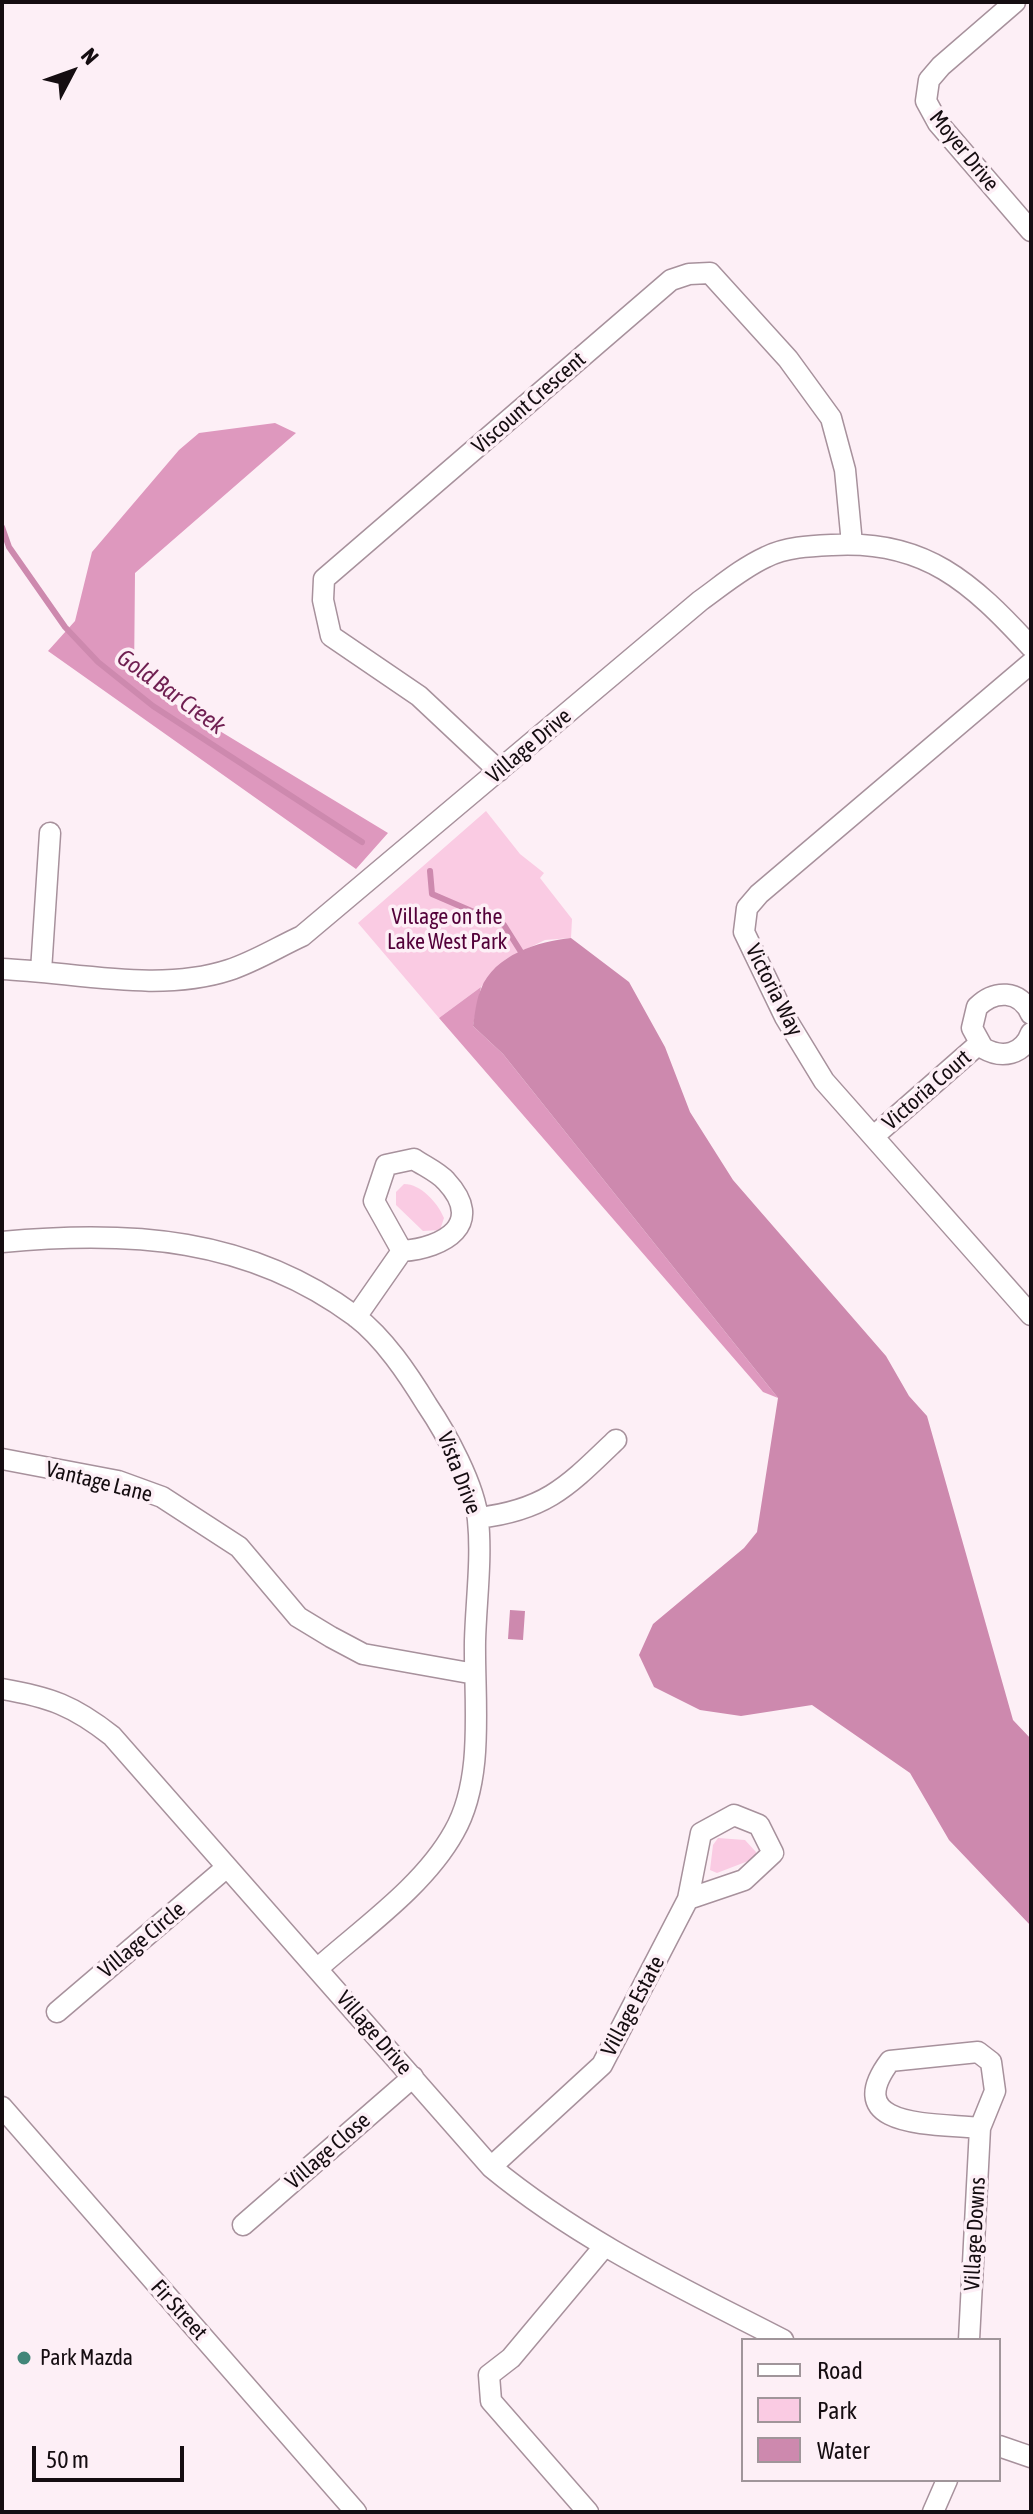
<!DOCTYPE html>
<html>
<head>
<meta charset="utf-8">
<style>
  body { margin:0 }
  #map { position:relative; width:1033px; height:2514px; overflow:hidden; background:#fdeff6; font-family:"Asap Condensed",sans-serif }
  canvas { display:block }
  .frame { position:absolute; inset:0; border:4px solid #150d11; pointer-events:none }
  .legend { position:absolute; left:741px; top:2338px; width:260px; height:144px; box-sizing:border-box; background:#fdeff6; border:2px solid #a0959a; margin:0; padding:10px 14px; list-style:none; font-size:24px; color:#150d11 }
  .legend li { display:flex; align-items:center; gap:16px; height:40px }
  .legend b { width:40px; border:2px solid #a0959a }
  .north { position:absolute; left:32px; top:32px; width:80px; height:80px; -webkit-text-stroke:6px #fdeff6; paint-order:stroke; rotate:49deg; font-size:22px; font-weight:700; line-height:32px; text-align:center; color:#150d11 }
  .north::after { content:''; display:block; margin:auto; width:28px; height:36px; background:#150d11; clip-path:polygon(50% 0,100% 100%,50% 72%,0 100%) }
  .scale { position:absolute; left:32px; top:2446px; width:152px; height:36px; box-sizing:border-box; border:4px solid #150d11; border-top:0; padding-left:10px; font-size:24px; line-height:28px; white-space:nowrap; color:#150d11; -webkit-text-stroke:6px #fdeff6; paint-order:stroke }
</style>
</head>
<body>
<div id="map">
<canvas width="1033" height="2514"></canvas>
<div class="frame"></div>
<ul class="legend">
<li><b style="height:10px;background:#fff"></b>Road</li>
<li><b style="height:22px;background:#facbe3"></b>Park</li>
<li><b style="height:22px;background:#cd89ae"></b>Water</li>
</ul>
<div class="north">N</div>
<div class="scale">50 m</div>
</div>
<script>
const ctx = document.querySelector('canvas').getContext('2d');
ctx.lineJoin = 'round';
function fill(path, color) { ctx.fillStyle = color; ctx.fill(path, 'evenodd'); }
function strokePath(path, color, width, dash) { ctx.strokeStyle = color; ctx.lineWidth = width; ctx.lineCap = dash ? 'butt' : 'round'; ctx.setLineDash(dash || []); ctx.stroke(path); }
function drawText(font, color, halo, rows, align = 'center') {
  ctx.font = font + ' "Asap Condensed",sans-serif'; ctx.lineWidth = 7; ctx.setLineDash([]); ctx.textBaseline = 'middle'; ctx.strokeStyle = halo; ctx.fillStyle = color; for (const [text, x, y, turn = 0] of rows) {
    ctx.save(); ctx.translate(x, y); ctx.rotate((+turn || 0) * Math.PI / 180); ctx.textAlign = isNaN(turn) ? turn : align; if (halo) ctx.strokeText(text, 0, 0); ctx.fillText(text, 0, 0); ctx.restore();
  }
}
const green = new Path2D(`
  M486,811L520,854L544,873L540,878L572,919L571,938L545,940L506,959L481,987L439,1018L358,923Z
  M404,1184C421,1184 438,1203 444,1218L440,1230L423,1231L396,1205V1192Z
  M718,1838L745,1840L756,1852V1858L717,1873L710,1870L713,1845Z`);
const forest = new Path2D(`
  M275,423L296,433L135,573L134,679L388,833L356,869L48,651L75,621L92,552L179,450L199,433Z
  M481,987L473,1026L503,1054L778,1398L763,1392L439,1018Z`);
const water = new Path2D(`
  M571,938L629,982L665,1047L690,1112L733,1180L886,1356L909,1396L927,1416L1013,1720L1031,1739V1926L949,1840L910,1773L812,1705L741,1716L700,1710L654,1687L639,1655L653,1624L744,1548L757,1532L778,1398L503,1054L473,1026C475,1014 476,1000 481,989C494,955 539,941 571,938Z
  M510,1610L525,1611L523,1640L508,1639Z`);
const stream = new Path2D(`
  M2,527L9,547L65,627L98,662L153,706L362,842
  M430,871L432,894L504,925L521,952`);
const street = new Path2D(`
  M1015,2L941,66L929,80L926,101L938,123L1031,231
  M1031,663L759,894L747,908L744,932L785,1017L824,1081L1031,1315
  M499,771L419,696L331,636L323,600L324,579L671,280L689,274L710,273L788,359L831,418L845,470L852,544
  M2,969C74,972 159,993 229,970C254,962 278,947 302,936L700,601C721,586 742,568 766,557C786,547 810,546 832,545C925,539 972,583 1031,647
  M41,971L50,833
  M1031,1014C1020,989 994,990 977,1007L972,1028L983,1048C1002,1059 1023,1055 1031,1033
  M874,1136L980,1043
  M414,1159C424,1166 438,1172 446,1181C486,1224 444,1248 402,1251L374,1201L386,1165Z
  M2,1242C130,1230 248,1237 355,1316C384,1338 408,1374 427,1405C446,1433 475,1486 478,1520C482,1559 476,1602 475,1641C474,1701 485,1778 454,1832C424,1886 363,1928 317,1969
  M356,1317L402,1251
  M2,1459L118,1481L162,1497L239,1547L298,1617L331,1637L363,1654L475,1674
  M478,1518C547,1510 569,1485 616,1440
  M2,1689C50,1697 74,1706 112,1736L491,2167C581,2241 680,2287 783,2340
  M57,2012L227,1867
  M2,2107L356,2512
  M491,2167L602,2065L688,1899L701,1833L734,1815L759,1825L773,1853L744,1880L688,1899
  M243,2225L413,2077
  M969,2340L980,2128L995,2091L991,2062L978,2052L890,2061C838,2130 938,2123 980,2128
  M999,2446L1031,2457
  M588,2512L491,2401L489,2375L511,2358L603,2248
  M933,2512L947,2480`);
const markers = [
  [24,2358,8,"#428679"]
];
const streetNames = [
  ["Moyer Drive",964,151,51],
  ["Viscount Crescent",529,403,-41],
  ["Village Drive",529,746,-40],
  ["Victoria Way",774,990,63],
  ["Victoria Court",927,1090,-41],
  ["Vista Drive",459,1473,69],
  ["Vantage Lane",99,1482,14],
  ["Village Circle",142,1940,-40],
  ["Village Estate",633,2006,-62],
  ["Village Drive",374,2033,49],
  ["Village Close",328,2151,-41],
  ["Village Downs",975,2234,-87],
  ["Fir Street",179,2310,48]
];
const parkNames = [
  ["Village on the",447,917],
  ["Lake West Park",447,942]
];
const poiNames = [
  ["Park Mazda",40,2358]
];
const waterNames = [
  ["Gold Bar Creek",171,692,36]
];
fill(green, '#facbe3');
fill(forest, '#de98be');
fill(water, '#cd89ae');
strokePath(stream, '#cd89ae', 6);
strokePath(street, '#a7919c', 23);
strokePath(street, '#fff', 20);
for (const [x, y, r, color] of markers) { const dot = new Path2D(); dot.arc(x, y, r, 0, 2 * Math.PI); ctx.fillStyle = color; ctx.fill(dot); strokePath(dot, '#fdeff6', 3); }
drawText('22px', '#150d11', '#fdeff6', streetNames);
drawText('22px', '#530039', '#fdeff6', parkNames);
drawText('22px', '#150d11', '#fdeff6', poiNames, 'left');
drawText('italic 24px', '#6f1f51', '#fdeff6', waterNames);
</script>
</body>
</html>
